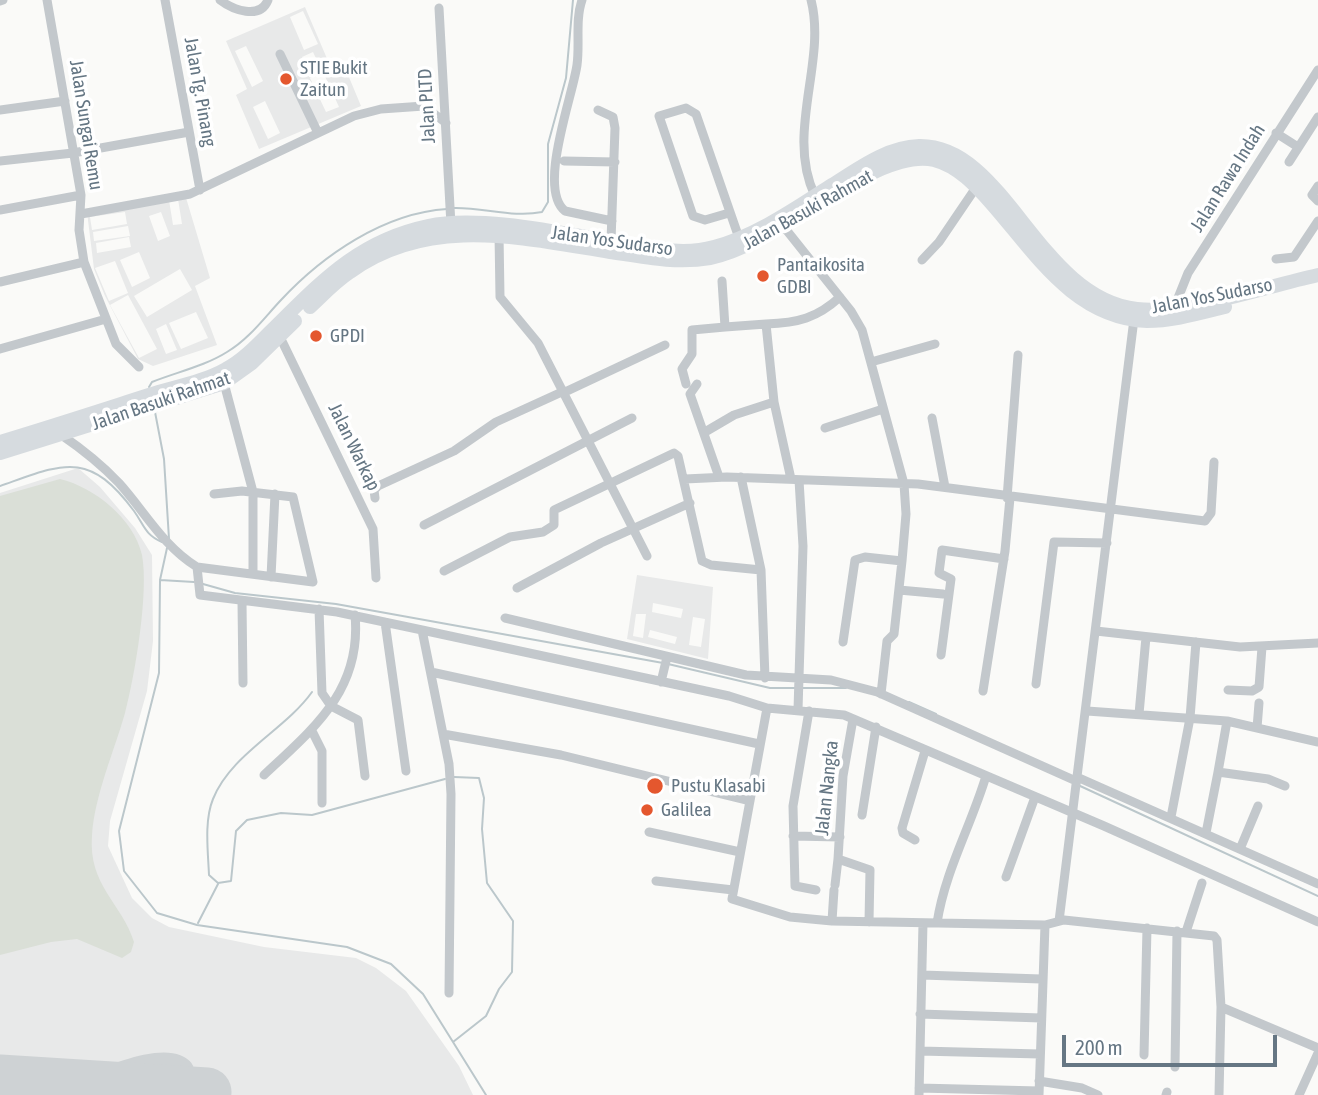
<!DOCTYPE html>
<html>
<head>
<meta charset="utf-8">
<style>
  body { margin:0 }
  #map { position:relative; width:1318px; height:1095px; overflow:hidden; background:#fafaf8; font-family:"Asap Condensed",sans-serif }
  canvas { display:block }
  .scale { position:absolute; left:1062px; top:1035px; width:215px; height:32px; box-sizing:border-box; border:4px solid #657683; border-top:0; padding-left:9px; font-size:21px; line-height:24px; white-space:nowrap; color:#657683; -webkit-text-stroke:5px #fff; paint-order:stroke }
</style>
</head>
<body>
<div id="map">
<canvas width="1318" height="1095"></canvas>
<div class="scale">200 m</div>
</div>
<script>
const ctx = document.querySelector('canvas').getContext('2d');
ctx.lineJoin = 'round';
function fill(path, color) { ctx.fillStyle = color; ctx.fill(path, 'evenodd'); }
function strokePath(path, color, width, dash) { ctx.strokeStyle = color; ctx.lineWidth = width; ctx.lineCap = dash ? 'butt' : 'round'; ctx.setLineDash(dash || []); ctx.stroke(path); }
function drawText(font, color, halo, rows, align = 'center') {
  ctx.font = font + ' "Asap Condensed",sans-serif'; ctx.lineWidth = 7; ctx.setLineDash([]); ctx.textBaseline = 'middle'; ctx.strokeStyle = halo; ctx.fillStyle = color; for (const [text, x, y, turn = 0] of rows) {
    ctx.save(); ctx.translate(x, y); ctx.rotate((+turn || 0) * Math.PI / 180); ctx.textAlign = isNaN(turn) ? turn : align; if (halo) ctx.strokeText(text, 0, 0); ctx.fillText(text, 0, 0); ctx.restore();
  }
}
const built = new Path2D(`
  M305,7L334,75L346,70L361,106L259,149L236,95L247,89L226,41ZM303,11L318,44L304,50L290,17ZM246,46L263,81L252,87L235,51ZM313,52L321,69L310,74L302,57ZM323,72L339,107L326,112L310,78ZM265,101L280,133L268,139L253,107Z
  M184,191L210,278L195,286L217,345L153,366L138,359L105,296L94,269L87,212ZM178,199L182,224L173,225L169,200ZM125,212L127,224L92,230L90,217ZM161,212L170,236L158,241L149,216ZM128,226L130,236L94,241L93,232ZM129,237L131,247L97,253L96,243ZM139,252L150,278L132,287L120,260ZM115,261L128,293L109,301L95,268ZM180,269L192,290L147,317L134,296ZM128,295L157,349L139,358L110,305ZM196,312L208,338L181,349L169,323ZM166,324L177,350L166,354L156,329Z
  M78,468L100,487L135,528L152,555L153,641L147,691L110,821L108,846L132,898L152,918L169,927L264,947L356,958L376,968L406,991L459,1066L473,1095H0V493Z
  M637,575L713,587L708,659L627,639ZM653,603L683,609L681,618L652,612ZM636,614H646L643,638L633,636ZM693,617L705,619L701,647L689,645ZM650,630L677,637L675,644L648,637Z`);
const green = new Path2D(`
  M60,479C94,487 134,519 142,555C149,592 135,675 125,713C114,752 95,794 92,835C88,886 122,903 134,942L131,952L122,958L77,939L51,942L0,955V496Z`);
const stream = new Path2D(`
  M453,208C483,207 513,218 542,212L548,202V144L566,78L573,0
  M149,387L152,382C177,372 205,366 227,352C249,339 264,318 281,300C323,255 384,213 447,209
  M155,412L164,459L169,539
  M0,486C63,464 88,449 134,511C144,525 145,535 162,542
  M167,548L160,580L194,582
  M160,581L159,673L119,831L124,871L157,913L197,925L347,947L391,964L423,994L453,1042
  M203,584L235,593L336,604L663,663
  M668,664L770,688H797
  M802,688H846
  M909,702L936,714
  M454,777L479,778L484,798L482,829L487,883L513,921L512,972L499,989L486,1016L453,1042L486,1095
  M1078,785L1318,896
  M218,883L231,881L236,831L247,820L281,813L312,815L445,779
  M218,883L209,875C208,851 204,821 213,799C231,754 285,730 312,692
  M198,923L218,884`);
const taxiway = new Path2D(`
  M85,1084C106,1077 168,1049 184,1069L183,1079L174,1090`);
const runway = new Path2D(`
  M0,1079L207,1092`);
const minor = new Path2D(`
  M47,0L81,195L79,230L84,262L116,344L139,367
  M165,0L200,190
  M220,0C233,10 260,20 268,0
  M582,0C575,20 580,44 577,65C573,95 537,189 565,211L612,221
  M811,0C827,62 785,133 815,196
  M0,1L3,0
  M439,8L451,225
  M280,54L318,133
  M0,110L65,101
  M598,110L613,117L615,128L611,241
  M1276,133L1298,147
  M0,161L73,153L189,132
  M564,161L615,162
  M1289,162L1318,117
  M1318,186L1312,195L1318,201
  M0,210L81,195
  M729,213L705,220L693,216L659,116L686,108L696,114L739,238
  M81,214L190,194L354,116L381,109L424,106L446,123
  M780,222L851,311L862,330L904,484L906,514L902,561L865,557L855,560L843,642
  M499,234L500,297L538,343L647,556
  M1276,259L1294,257L1318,221
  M922,260L939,242L977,186
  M722,281L725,327L766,324L774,402L791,479
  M0,282L84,262
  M1174,308L1188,273L1318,70
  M766,324C798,323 817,318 840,297
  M280,337L373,529L376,578
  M0,349L106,319
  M871,362L935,344
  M224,383L253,492V574
  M686,384L682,369L692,354V330L725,327
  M697,384L690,394L719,477
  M565,392L665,345
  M932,418L945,487
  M825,428L883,409
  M705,432L734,415L774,402
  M60,434C82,449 101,464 119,483C145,512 163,546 197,567L200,595L337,612L422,630L449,764L451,794L449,993
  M741,477L761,570L765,678
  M685,479L727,477L918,484L1205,521L1211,513L1214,462
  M375,498L374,490L378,486L454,451L496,422L564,391
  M1007,498L1018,355
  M424,525L632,418
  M197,567L313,582L293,497L242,491L214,494
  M444,571L510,537L543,532L554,525V510L674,453L678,456L702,561L711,565L761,570
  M271,577L275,494
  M517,588L601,543L690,503
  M899,590L943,594
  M242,602L243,683
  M319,609L322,693L331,706L358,720L365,776
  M505,618L746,675L831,680L877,692L1076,781
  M385,622L406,771
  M422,630L729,696L767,708
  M1096,631L1240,647L1318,643
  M941,655L951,579L939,573L942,550L1004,559
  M431,672L759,744
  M661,682L667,657
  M1036,684L1054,542L1107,543
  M1228,690L1252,691L1259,687L1262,647
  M983,691L1005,551L1010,498
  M881,694L887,641L894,634L902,561
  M798,710L803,546L799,480
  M809,711L793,806L795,886L816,890
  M1087,711L1227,721L1318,742
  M1139,714L1146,637
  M853,719L843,776L838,859L870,870L869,922
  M1227,721L1218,772L1268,779L1285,786
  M1257,728L1259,703
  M312,731L322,751V803
  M443,734L561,755L750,801
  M264,775C314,728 362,690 355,615
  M1077,777L1318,884
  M862,815L876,727
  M1171,817L1190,718L1196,642
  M649,832L740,852
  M1206,833L1218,772
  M793,836L840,837
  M915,840L903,833L902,828L925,751
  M1240,849L1258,806
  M1006,877L1035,797
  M656,881L733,890
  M835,885L838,859
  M832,921L834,890
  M1059,921L1134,319
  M937,923C945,871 971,826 986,776
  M1186,932L1202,883
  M922,975L1041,979
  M1221,1007L1318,1048
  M920,1014L1041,1018
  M920,1051L1040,1054
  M1144,1055L1147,928
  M1175,1067L1177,931
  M1039,1081L1082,1088L1098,1095
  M919,1088L1039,1091
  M919,1095L923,923
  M1039,1095L1045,925
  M1166,1095L1167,1092
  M1219,1095L1221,1007L1217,940L1214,936L1064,920L1045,925L832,921L790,917L732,899L767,708L844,715L1104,826L1318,922
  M1299,1095L1318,1053`);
const highway = new Path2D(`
  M310,307C323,295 335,282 350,272C429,215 521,238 610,252C643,257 677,264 710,258C777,246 874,147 934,160C958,166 976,186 992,204C1035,253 1074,318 1147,321C1173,321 1200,313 1225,307
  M0,442C50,427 99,411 149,395C174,387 203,382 226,369C243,360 257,345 271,331C320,283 357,241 428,226C482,214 570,235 626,244C655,249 686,255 714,247C756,236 796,208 832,185C859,168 887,147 919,146C1005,144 1038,298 1137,309C1187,315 1266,286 1318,275
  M0,453L224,383L252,363L295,321`);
const markers = [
  [286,79,7,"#e4572e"],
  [763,276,7,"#e4572e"],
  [316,336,7,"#e4572e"],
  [655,786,9,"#e4572e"],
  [647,810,7,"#e4572e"]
];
const poiNames = [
  ["STIE Bukit",300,68],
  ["Zaitun",300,90],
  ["Pantaikosita",777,265],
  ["GDBI",777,287],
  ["GPDI",330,336],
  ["Pustu Klasabi",671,786],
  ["Galilea",661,810]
];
const streetNames = [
  ["Jalan Tg. Pinang",200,92,80],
  ["Jalan PLTD",427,106,-93],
  ["Jalan Sungai Remu",86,125,81],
  ["Jalan Rawa Indah",1228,178,-58],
  ["Jalan Basuki Rahmat",808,210,-29],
  ["Jalan Yos Sudarso",612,241,8],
  ["Jalan Yos Sudarso",1212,296,-11],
  ["Jalan Basuki Rahmat",161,401,-19],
  ["Jalan Warkap",354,447,64],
  ["Jalan Nangka",827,788,-84]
];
fill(built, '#e8e9e9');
fill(green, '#dadfd7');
strokePath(stream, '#bbc7cb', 2);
strokePath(taxiway, '#ced2d4', 19);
strokePath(runway, '#ced2d4', 49);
strokePath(minor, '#c3c8cc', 9);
strokePath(highway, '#d6dbdf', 14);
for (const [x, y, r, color] of markers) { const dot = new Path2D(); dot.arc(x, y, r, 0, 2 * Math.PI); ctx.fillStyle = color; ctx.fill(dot); strokePath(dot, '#fff', 2.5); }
drawText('19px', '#657683', '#fff', poiNames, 'left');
drawText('19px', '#657683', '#fff', streetNames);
</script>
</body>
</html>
